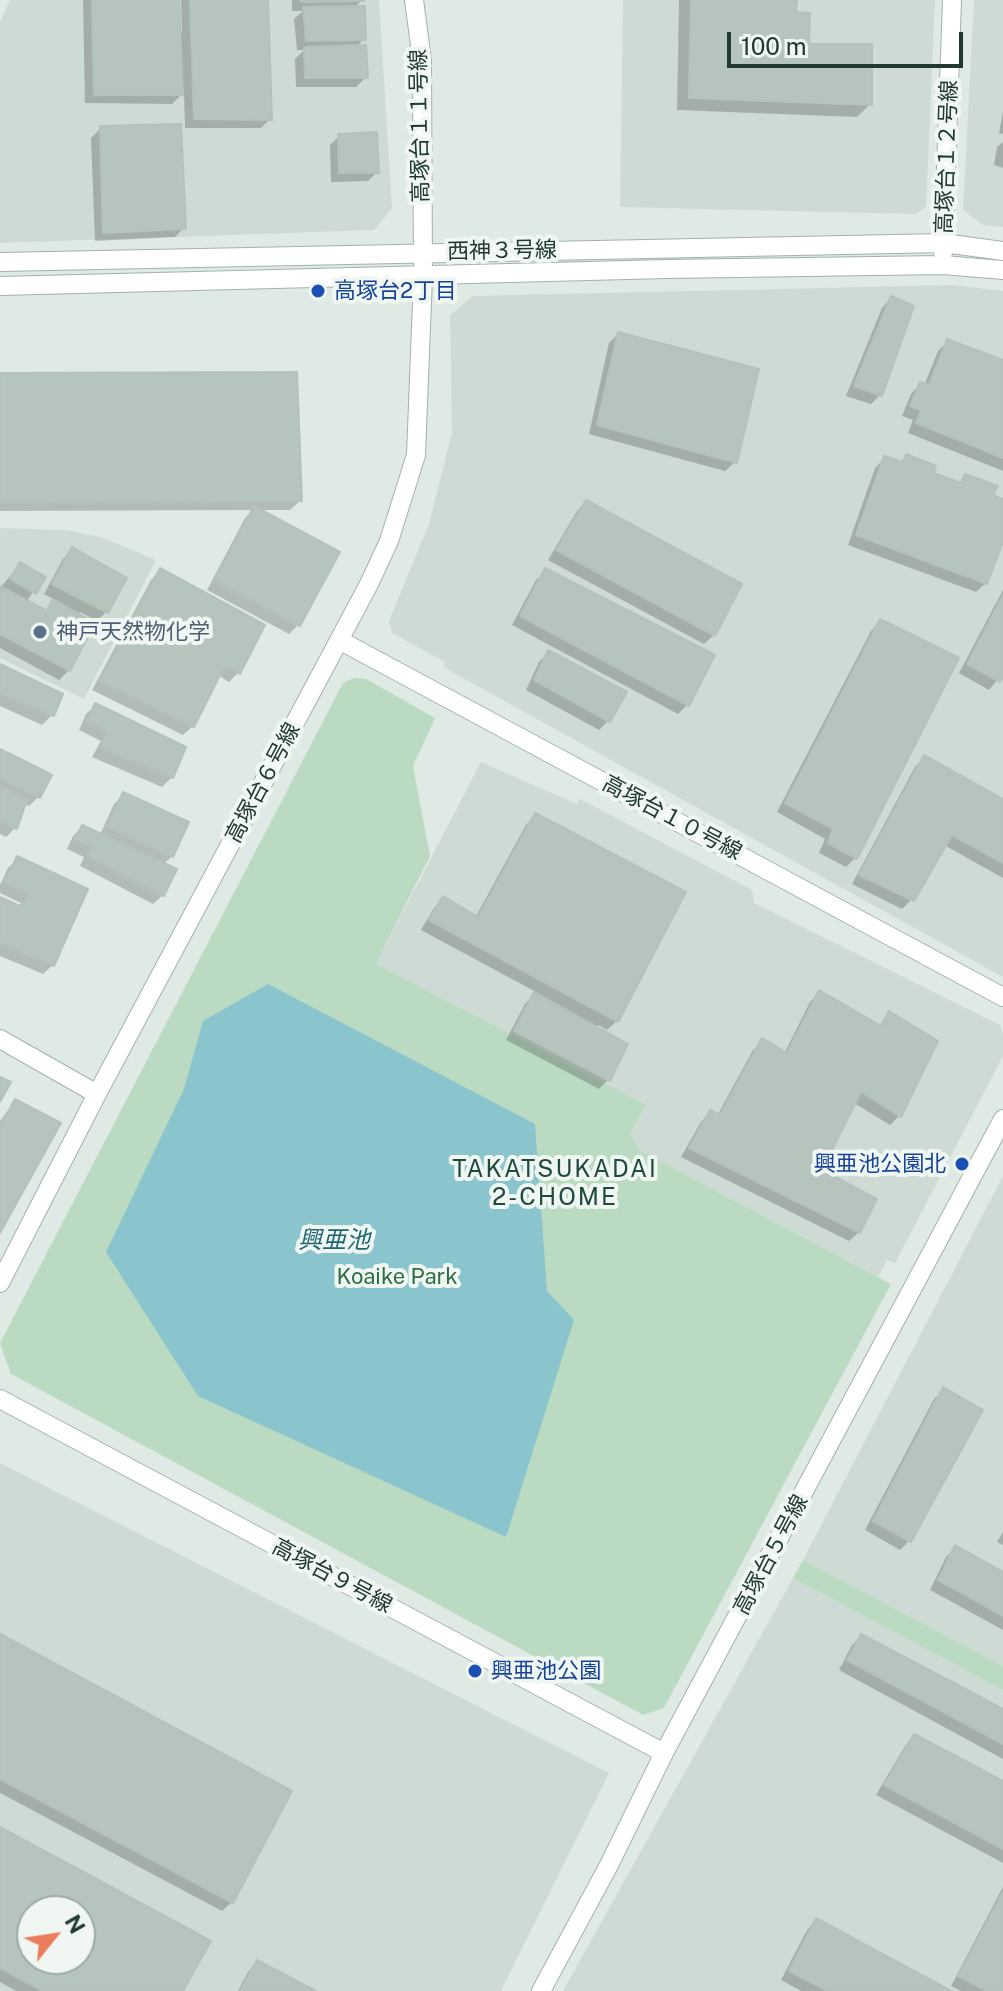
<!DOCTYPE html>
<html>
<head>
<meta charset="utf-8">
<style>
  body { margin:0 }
  #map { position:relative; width:1003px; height:1991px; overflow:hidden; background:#e0eae5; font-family:"Public Sans",sans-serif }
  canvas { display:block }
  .north { position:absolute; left:16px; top:1895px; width:80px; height:80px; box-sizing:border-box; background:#f0f7f3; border:2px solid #9eaba6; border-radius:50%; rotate:60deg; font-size:22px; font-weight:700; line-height:32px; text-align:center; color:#223932 }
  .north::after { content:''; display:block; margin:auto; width:28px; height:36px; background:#eb7c5d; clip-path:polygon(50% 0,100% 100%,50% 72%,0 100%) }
  .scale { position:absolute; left:727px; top:32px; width:236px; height:36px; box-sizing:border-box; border:4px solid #223932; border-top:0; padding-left:10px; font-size:24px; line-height:28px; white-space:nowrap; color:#223932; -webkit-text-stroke:6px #f0f7f3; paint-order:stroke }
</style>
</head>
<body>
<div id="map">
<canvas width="1003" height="1991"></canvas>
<div class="north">N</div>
<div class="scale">100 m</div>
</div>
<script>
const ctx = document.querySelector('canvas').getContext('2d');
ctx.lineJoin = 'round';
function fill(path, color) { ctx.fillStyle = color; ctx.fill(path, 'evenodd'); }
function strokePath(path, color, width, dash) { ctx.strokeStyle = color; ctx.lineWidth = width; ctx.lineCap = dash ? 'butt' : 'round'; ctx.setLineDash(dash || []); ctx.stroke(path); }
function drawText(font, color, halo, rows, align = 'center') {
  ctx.font = font + ' "Public Sans","Noto Sans JP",sans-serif'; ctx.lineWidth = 8; ctx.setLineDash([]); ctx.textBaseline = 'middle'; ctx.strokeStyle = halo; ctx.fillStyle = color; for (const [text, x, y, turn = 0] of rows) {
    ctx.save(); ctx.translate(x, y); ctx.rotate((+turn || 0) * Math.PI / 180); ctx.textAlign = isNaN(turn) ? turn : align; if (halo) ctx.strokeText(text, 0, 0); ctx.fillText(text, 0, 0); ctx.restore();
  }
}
const built = new Path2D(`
  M10,0H379L392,208L374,230L0,243V22Z
  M623,0H935L926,207L915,214L620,207Z
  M974,0H1003V227L983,225L963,210Z
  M954,285L1003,291V977L443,667L445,662L392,633L389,621L429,524L452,433L450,316L472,296Z
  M0,528L66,530L104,538L156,560L84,699L0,658Z
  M481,762L577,804L580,799L752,890L754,903L1000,1025L1003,1034V1056L895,1263L887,1260L878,1277L639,1150L630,1136L646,1106L376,964Z
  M1003,1176V1666L803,1560Z
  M0,1463L609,1773L501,1991H0ZM32,1911H80V1959H32Z
  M793,1578L1003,1690V1991H563Z`);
const green = new Path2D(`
  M354,678L366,679L435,718L413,766L430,856L376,964L646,1105L630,1135L639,1150L891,1284L664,1708L643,1715L11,1374L0,1343L343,683Z
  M803,1560L1003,1666V1690L793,1578Z`);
const water = new Path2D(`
  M268,984L535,1124L547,1291L574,1320L506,1537L198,1396L106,1252L184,1089L203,1021Z`);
const shadow = new Path2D(`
  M83,0H177L178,32H182L181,0H266L270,119L261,128H185L184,92L172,104L85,103Z
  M292,0H362L354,8L364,39L356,47L366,77L356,87H296L295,59L304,50H297L294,19L303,11H292Z
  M679,0H795L794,14L807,46L870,104L857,117L677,110Z
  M1003,111V134L999,133Z
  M101,128L184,228L175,237L95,241L91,138Z
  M339,136L377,172L368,181L331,182L330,145Z
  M1003,142V168L994,165L997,147Z
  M891,298L880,395L871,404L846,396L882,308Z
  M618,334L735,462L725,471L589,434L609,343Z
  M947,342L1003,362V471L908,433L913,420L902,416L911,394L920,384L924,386L938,351Z
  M0,375L300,501L290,510H257L298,625L289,634L207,590L245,518L253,510L0,511Z
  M907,456L931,474L958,484L966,477L990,496L1003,502V537L986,583L976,592L848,545L875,468L885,458L900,463Z
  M586,502L714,635L704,644L548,560L577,511Z
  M73,549L106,612L97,621L80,612L69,670L59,680L0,648V588L20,564L43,578L26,602L44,612L55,600L44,594L63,559Z
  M160,571L263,626L238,673L229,682L218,675L193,726L183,735L92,690L151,580Z
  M546,571L687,705L678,714L512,625L536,580Z
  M1003,590V673L989,690L959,673Z
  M880,621L855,858L846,867L819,853L825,839L777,812L871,631Z
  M548,653L609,720L599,730L526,690L539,662Z
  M0,667L61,695L52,715L42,725L0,706Z
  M96,705L172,777L162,787L92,757L101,741L79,730L86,714Z
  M0,752L38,797L29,806L24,804L16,827L6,837L0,834Z
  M924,757L1003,801V878L944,845L912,899L902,909L852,884L915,767Z
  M124,794L172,856L163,865V895L153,904L80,866L84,857L67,849L73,836L82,827L100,835L114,804Z
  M536,815L617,1021L607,1030L598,1025L596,1029L608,1080L599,1089L506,1040L525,1004L536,992L421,930L434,908L443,899L475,918L526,825Z
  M17,859L86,890L53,965L43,974L0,956V899L19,907L21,903L0,893V885L8,868Z
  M819,993L878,1027L889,1014L899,1116L890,1125L854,1103L819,1171L859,1232L849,1241L681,1157L701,1122L710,1113L717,1116L753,1050L763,1041L784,1054L810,1002Z
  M15,1101L0,1229V1121Z
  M943,1390L909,1541L900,1550L865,1530L934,1399Z
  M1003,1532V1545L997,1542Z
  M955,1548L1003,1575V1630L930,1590L946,1557Z
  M861,1636L1003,1712V1759L839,1670L852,1645Z
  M0,1637L232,1902L222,1911L0,1793Z
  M914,1736L1003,1783V1863L876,1795L905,1746Z
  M0,1830L181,1991H16L0,1982ZM32,1911H80V1959H32Z
  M1003,1887V1991H961L951,1986Z
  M816,1921L947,1991H801L781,1980L807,1930Z
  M257,1962L312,1991H238L248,1972Z`);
const building = new Path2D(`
  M92,0H179L183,95H94Z
  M190,0H268L272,120L194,119Z
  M301,0H364V1L301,2Z
  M691,0H797L796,12L810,13L809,44H872V105L689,98Z
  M365,6L366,40L306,41L303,7Z
  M366,45L368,78H305L304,47Z
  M181,124L186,229L103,233L100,126Z
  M377,132L379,173H339L338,134Z
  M891,296L914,306L882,396L854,386Z
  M618,332L759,369L737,463L597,425Z
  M947,339L1003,360V458L916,423L921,410L910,406L920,382L929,385Z
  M297,372L302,501L0,502V373Z
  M906,454L936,466L934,473L961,483L965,474L998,486L993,495L1003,499V542L987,584L856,535L884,456L903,462Z
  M586,500L742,584L715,636L556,550Z
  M254,506L340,552L300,626L215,580Z
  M72,547L127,578L108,613L52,584Z
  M20,562L46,577L36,594L10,579Z
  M160,568L265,625L240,674L225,665L194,727L100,681Z
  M545,568L715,655L689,706L520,616Z
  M0,586L47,611L53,599L95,623L70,671L0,634Z
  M1003,595V677L1000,682L967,664Z
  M880,619L959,658L857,859L828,843L833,829L785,803Z
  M548,650L627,692L610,722L534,680Z
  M0,664L63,694L54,716L0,693Z
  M95,703L186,747L173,778L100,747L109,731L87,721Z
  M0,749L52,775L40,798L0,779Z
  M924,755L1003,799V863L952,835L914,901L859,875Z
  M0,786L27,800L17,829L0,820Z
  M123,792L189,822L173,857L107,827Z
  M535,813L686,892L618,1022L429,920L443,896L478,917Z
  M82,825L177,869L164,896L88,856L92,847L75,840Z
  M17,856L88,889L54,966L0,943V897L22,907L29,893L5,882Z
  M819,990L881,1026L889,1011L938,1041L901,1117L861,1092L822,1170L877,1199L860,1233L689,1148L710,1110L720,1115L762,1038L787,1053Z
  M534,992L628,1044L610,1081L514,1031Z
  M0,1077L11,1082L0,1102Z
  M15,1099L61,1123L0,1233V1126Z
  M943,1387L983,1410L911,1542L873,1521Z
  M955,1545L1003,1572V1616L938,1580Z
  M0,1634L292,1791L233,1903L0,1779Z
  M861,1634L1003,1709V1744L847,1660Z
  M914,1734L1003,1781V1849L884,1785Z
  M0,1827L211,1941L183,1991H42L0,1968ZM32,1911H80V1959H32Z
  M1003,1892V1991H987L958,1976Z
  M816,1918L951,1991H828L789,1971Z
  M257,1960L316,1991H240Z`);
const minor = new Path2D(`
  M943,253L952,0
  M0,262L944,243L1003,251
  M0,286L667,269L943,265L1003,270
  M339,640L1003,997
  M0,1039L97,1094
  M0,1283L97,1094L369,584L389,541L416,455L423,276L422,60L414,0
  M0,1399L664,1753
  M541,1991L609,1865L664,1753L1003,1119`);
const markers = [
  [318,291,8,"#1a4fb4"],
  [40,632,8,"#5c6f8a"],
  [962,1164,8,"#1a4fb4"],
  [475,1671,8,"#1a4fb4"]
];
const streetNames = [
  ["高塚台１１号線",420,126,-91],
  ["高塚台１２号線",947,157,-88],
  ["西神３号線",502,251,-1],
  ["高塚台６号線",263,783,-62],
  ["高塚台１０号線",672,818,28],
  ["高塚台５号線",771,1555,-62],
  ["高塚台９号線",332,1576,28]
];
const transitNames = [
  ["高塚台2丁目",334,291],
  ["興亜池公園北",946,1164,"right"],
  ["興亜池公園",491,1671]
];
const serviceNames = [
  ["神戸天然物化学",56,632]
];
const parkNames = [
  ["Koaike Park",397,1277]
];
const neighbourhoodNames = [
  ["TAKATSUKADAI",555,1170],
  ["2-CHOME",555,1198]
];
const waterNames = [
  ["興亜池",334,1241]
];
fill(built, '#cedad4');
fill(green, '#badac2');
fill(water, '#8ac4cd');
fill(shadow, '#0003');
fill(building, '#b5c5be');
strokePath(building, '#b3c3bc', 2);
strokePath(minor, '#a3b1ac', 20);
strokePath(minor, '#fff', 18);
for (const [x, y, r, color] of markers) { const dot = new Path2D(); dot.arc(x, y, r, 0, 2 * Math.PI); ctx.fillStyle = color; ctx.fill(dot); strokePath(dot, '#f0f7f3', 3); }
drawText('22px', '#223932', '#f0f7f3', streetNames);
drawText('22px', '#164399', '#f0f7f3', transitNames, 'left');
drawText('22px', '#4e5e75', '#f0f7f3', serviceNames, 'left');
drawText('22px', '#2e6e45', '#f0f7f3', parkNames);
ctx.letterSpacing = '2px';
drawText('24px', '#1f4a3e', '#f0f7f3', neighbourhoodNames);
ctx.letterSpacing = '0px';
drawText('italic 24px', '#1f6672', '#f0f7f3', waterNames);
</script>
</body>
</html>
